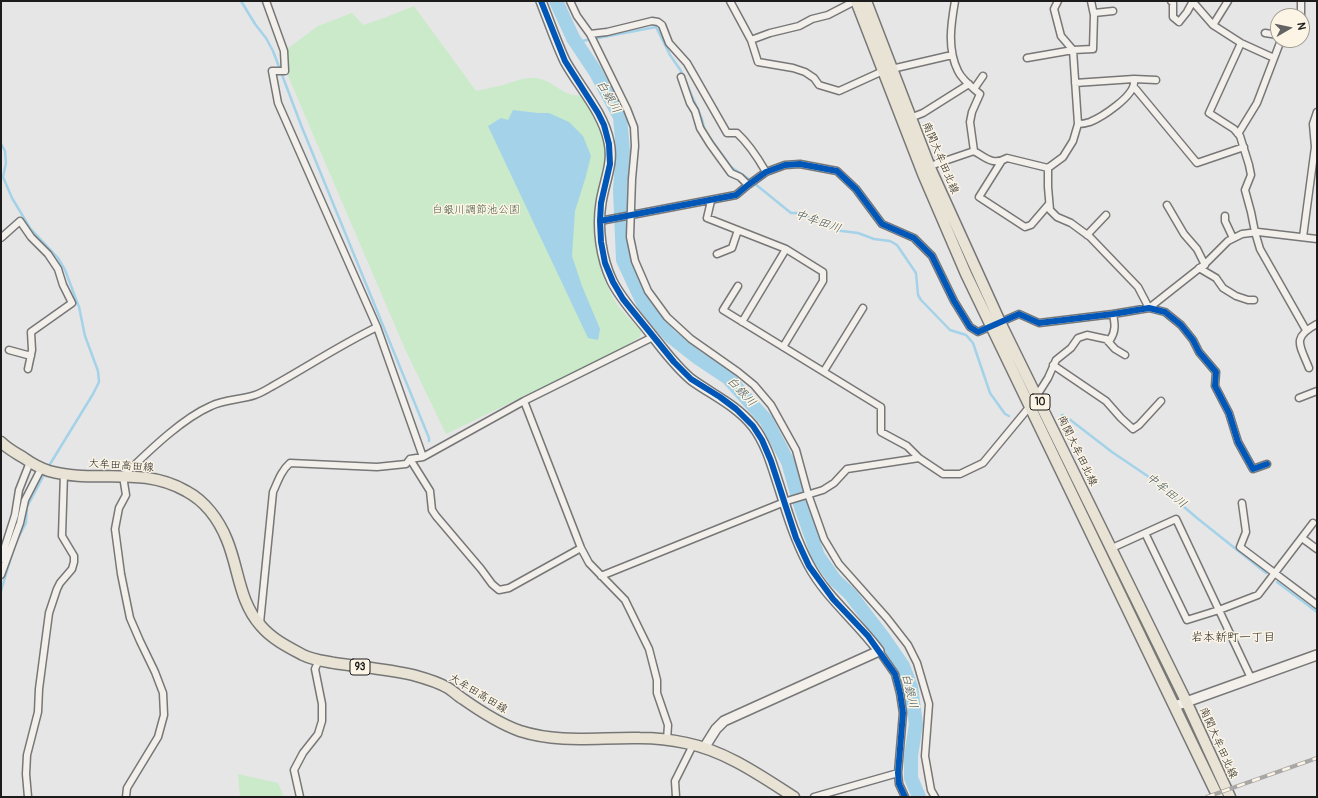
<!DOCTYPE html>
<html>
<head>
<meta charset="utf-8">
<style>
  body { margin:0 }
  #map { position:relative; width:1318px; height:798px; overflow:hidden; background:#e6e6e7; font-family:Pangolin,sans-serif }
  canvas { display:block }
  .frame { position:absolute; inset:0; border:2px solid #1c1c1c; pointer-events:none }
  .north { position:absolute; left:1270px; top:8px; width:40px; height:40px; box-sizing:border-box; background:#fcf5e5; border:1px solid #a29e95; border-radius:50%; rotate:81deg; font-size:11px; font-weight:700; line-height:16px; text-align:center; color:#1c1c1c }
  .north::after { content:''; display:block; margin:auto; width:14px; height:18px; background:#636363; clip-path:polygon(50% 0,100% 100%,50% 72%,0 100%) }
</style>
</head>
<body>
<div id="map">
<canvas width="1318" height="798"></canvas>
<div class="frame"></div>
<div class="north">N</div>
</div>
<script>
const ctx = document.querySelector('canvas').getContext('2d');
ctx.lineJoin = 'round';
function fill(path, color) { ctx.fillStyle = color; ctx.fill(path, 'evenodd'); }
function strokePath(path, color, width, dash) { ctx.strokeStyle = color; ctx.lineWidth = width; ctx.lineCap = dash ? 'butt' : 'round'; ctx.setLineDash(dash || []); ctx.stroke(path); }
function drawText(font, color, halo, rows, align = 'center') {
  ctx.font = font + ' Pangolin,"Klee One",sans-serif'; ctx.lineWidth = 3; ctx.setLineDash([]); ctx.textBaseline = 'middle'; ctx.strokeStyle = halo; ctx.fillStyle = color; for (const [text, x, y, turn = 0] of rows) {
    ctx.save(); ctx.translate(x, y); ctx.rotate((+turn || 0) * Math.PI / 180); ctx.textAlign = isNaN(turn) ? turn : align; if (halo) ctx.strokeText(text, 0, 0); ctx.fillText(text, 0, 0); ctx.restore();
  }
}
const green = new Path2D(`
  M414,6L476,91C485,89 494,87 503,85C514,82 525,77 536,78C553,80 564,98 582,95C595,117 610,143 606,169C603,186 594,206 595,223C595,250 601,277 615,301C621,311 633,322 641,331L640,337L617,351L446,434L405,349L279,55L318,26L352,13L363,25L384,18Z
  M238,774L278,783L284,797H240Z`);
const water = new Path2D(`
  M513,110L538,113H549L569,122L583,136L591,156L586,176L575,211L572,256L582,286L600,329L598,340L588,338L488,126L501,118L508,120Z`);
const stream = new Path2D(`
  M241,1L255,24L266,38L273,51L301,125L429,438V441
  M577,42L656,27L670,55L681,71L702,119L705,131L731,167L749,179L791,213H796L807,217L825,224L834,230L858,233L874,239L890,241L897,245L916,273L918,295L921,300L950,330L966,335L973,343L990,393L1005,414L1009,416
  M1,144L5,151L6,163L3,177L12,198L30,228L58,258L65,270L79,307L85,336L98,371L99,382L93,394L47,469
  M1062,415H1064L1112,452L1149,477L1197,518L1266,573
  M1277,582L1317,612
  M1,591L15,544L26,523L27,507L45,473`);
const river = new Path2D(`
  M556,1L573,38L595,71L620,117L623,151L620,190L623,260L644,305L670,336L698,358L728,378L766,420L788,462L801,507L818,556L835,580L850,594L883,637L903,666L911,687L916,724L911,756V778L919,797`);
const street = new Path2D(`
  M266,1L284,51L285,71H272L278,103L377,327
  M570,1L577,16L590,34L627,109L634,127L635,146L632,179L630,237L635,261L648,291L667,317L691,339L738,372L754,385L771,405L796,450L808,494L824,539L839,564L887,618L908,645L917,663L929,704L925,756L931,790L935,797
  M730,1L751,40L758,62L793,68L805,72L814,78L819,85L839,91L883,71L952,55
  M955,1C951,24 947,49 958,71C962,80 972,87 980,94L972,112L970,122L974,151C986,158 993,166 1007,158L1048,168
  M1171,1L1173,3V17L1179,22L1187,12L1193,1
  M1301,1V16
  M1193,2L1213,25L1241,43L1274,58
  M1094,13L1113,11
  M1213,25L1228,1
  M1265,33L1278,35
  M590,34L607,32L652,21L658,22L662,25L669,43L687,63L727,133H737C749,144 758,158 766,172
  M751,40L770,33L799,26L812,19L828,15L855,1
  M1241,43L1209,113L1234,129L1240,136L1249,165L1251,175L1245,190L1251,212L1255,232L1260,249L1306,330
  M1027,58L1073,50L1093,49L1094,15L1091,1
  M681,77L690,103L695,111L700,128L710,144L731,173L740,177L748,185
  M1075,83L1134,79L1156,80
  M1134,87L1197,163L1244,147
  M974,89L983,76
  M910,118L923,113L969,84
  M1078,124C1082,124 1087,123 1090,122C1102,117 1133,97 1134,83
  M1238,134L1257,103L1281,40
  M1001,162L979,197L1025,227L1031,225L1049,204
  M930,166L974,151
  M1048,168L1063,157L1073,141L1078,124L1073,50L1061,36L1054,9L1058,1
  M1048,168V187L1050,210L1057,217L1071,223L1090,237L1138,287L1149,308
  M711,201L707,218L786,249L823,272V281L783,347
  M1167,205L1184,234L1197,249L1205,265
  M1225,216V221L1233,238
  M600,221L736,195L748,185L766,172L785,165L800,164L837,171L856,189L882,224L914,238L932,256L954,301L970,327L978,332L1019,314L1039,323L1113,314L1149,308L1165,312L1181,325L1193,340L1199,352L1216,372L1215,386L1229,413L1238,442L1253,469L1267,464
  M1087,235L1106,215
  M1303,237L1315,147L1313,124L1317,112
  M1,238L20,221L31,237L48,254L58,269L63,285L72,303L31,332L32,350L28,369
  M717,254L732,248L738,230
  M1199,268L1216,278L1223,288L1236,296L1248,300H1254
  M738,286L723,310L881,407V432L907,446L919,458L943,474H960L983,463L1031,405
  M1149,308L1206,263L1228,241L1242,234L1258,232L1317,239
  M742,322L786,249
  M1106,339L1115,349L1125,355
  M9,350L31,356
  M1053,365L1106,401L1121,418L1133,429L1139,425L1161,401
  M1309,368C1300,345 1291,338 1317,324
  M824,371L863,308
  M1036,397L1048,378L1056,360L1071,348L1078,338L1087,335L1110,340C1116,331 1115,324 1113,314
  M1299,398L1317,391
  M524,401L581,548L589,563L625,600L649,649L657,680V693L668,725L667,740
  M410,459L430,491L432,510L436,516L481,569L492,584L499,590L509,588L581,548
  M1242,503L1246,532L1240,547L1317,605
  M1145,533L1187,620L1219,610L1258,595L1313,523
  M1302,538L1317,549
  M1112,548L1176,519L1251,678
  M1,559L15,515L19,490L30,462
  M1,575L20,523L25,500L42,467
  M601,576L787,501L823,490L834,483L847,469L919,458
  M260,623L273,492C278,481 281,471 290,463L377,467L406,464L410,459L423,457L524,401L653,337
  M879,651L895,674L900,693L903,713L898,773L899,784L905,797
  M28,797L26,774L27,755L38,712L39,689L49,613L57,589L60,583L72,569L74,562V556L62,536L64,473
  M126,797L127,788L158,737L164,715L163,693L155,672L140,641L130,618L121,574L115,529L119,508L126,495L123,476C147,453 181,419 211,406C225,399 241,400 255,395C261,393 266,390 271,387C307,367 340,345 377,327L423,457
  M300,797L294,770L303,753L318,734L322,721V704L315,669L319,660
  M676,797L675,781L693,745
  M814,797L898,773`);
const secondary = new Path2D(`
  M541,1C549,21 556,42 565,61C580,88 603,112 609,142C614,163 604,182 601,203C597,228 601,258 612,281C622,301 638,317 651,334C664,350 676,367 692,380C713,395 736,405 753,426C767,444 773,468 780,489C788,515 796,541 809,565C826,597 857,621 879,651L724,721L716,729L704,748
  M1175,706L1317,655`);
const primary = new Path2D(`
  M856,1L923,174L966,274L1218,797
  M866,1L931,170L1000,322L1186,701L1230,797
  M1,442C8,449 16,453 24,458C31,463 40,468 49,471C95,484 140,465 186,491C205,501 219,520 227,540C239,569 239,602 261,626C272,639 288,647 303,655C313,660 324,661 334,663C360,667 387,669 413,675C424,678 438,682 448,688C453,691 458,696 463,699C480,711 500,724 520,731C561,744 598,737 640,738C655,738 672,740 686,743C726,751 761,776 794,797`);
const rail = new Path2D(`
  M1207,797L1317,758`);
const cycleway = new Path2D(`
  M541,1L565,61L598,113L604,125L609,144L610,164L601,203L600,221L601,242L605,263L613,282L623,299L674,362L691,379L720,397L736,409L753,426L762,440L771,461L796,538L809,566L833,599L868,636L895,674L900,693L903,713L898,773L899,784L905,797
  M600,221L736,195L748,185L766,172L785,165L800,164L837,171L856,189L882,224L914,238L932,256L954,301L970,327L978,332L1019,314L1039,323L1113,314L1149,308L1165,312L1181,325L1193,340L1199,352L1216,372L1215,386L1229,413L1238,442L1253,469L1267,464`);
const shields = [
  [1040,402,20],
  [360,667,20]
];
const shieldNames = [
  ["10",1040,402],
  ["93",360,667]
];
const streetNames = [
  ["南関大牟田北線",940,158,67],
  ["南関大牟田北線",1077,451,64],
  ["大牟田高田線",121,466,4],
  ["大牟田高田線",478,694,31],
  ["南関大牟田北線",1218,743,66]
];
const parkNames = [
  ["白銀川調節池公園",476,210]
];
const waterNames = [
  ["白銀川",608,97,60],
  ["中牟田川",818,222,19],
  ["白銀川",741,392,47],
  ["中牟田川",1166,491,39],
  ["白銀川",909,691,77]
];
const neighbourhoodNames = [
  ["岩本新町一丁目",1233,638]
];
fill(green, '#caeaca');
fill(water, '#a4d2e8');
strokePath(stream, '#a4d2e8', 2.5);
strokePath(river, '#a4d2e8', 14);
strokePath(street, '#777', 9);
strokePath(secondary, '#777', 12);
strokePath(primary, '#777', 13);
strokePath(street, '#f3f0eb', 6);
strokePath(secondary, '#f3f0eb', 9);
strokePath(primary, '#e8e3d4', 10);
strokePath(rail, '#a9a7a5', 4);
strokePath(rail, '#fcf5e5', 2.5, [8]);
strokePath(cycleway, '#0057b8', 6);
for (const [x, y, w] of shields) { const box = new Path2D(); box.roundRect(x - w / 2, y - 8, w, 16, 3); ctx.fillStyle = '#fcf5e5'; ctx.fill(box); strokePath(box, '#1c1c1c', 1); }
drawText('bold 10px', '#1c1c1c', null, shieldNames);
drawText('11px', '#1c1c1c', '#fcf5e5', streetNames);
drawText('11px', '#4a5b49', '#fcf5e5', parkNames);
drawText('italic 12px', '#425964', '#fcf5e5', waterNames);
drawText('12px', '#1c1c1c', '#fcf5e5', neighbourhoodNames);
</script>
</body>
</html>
